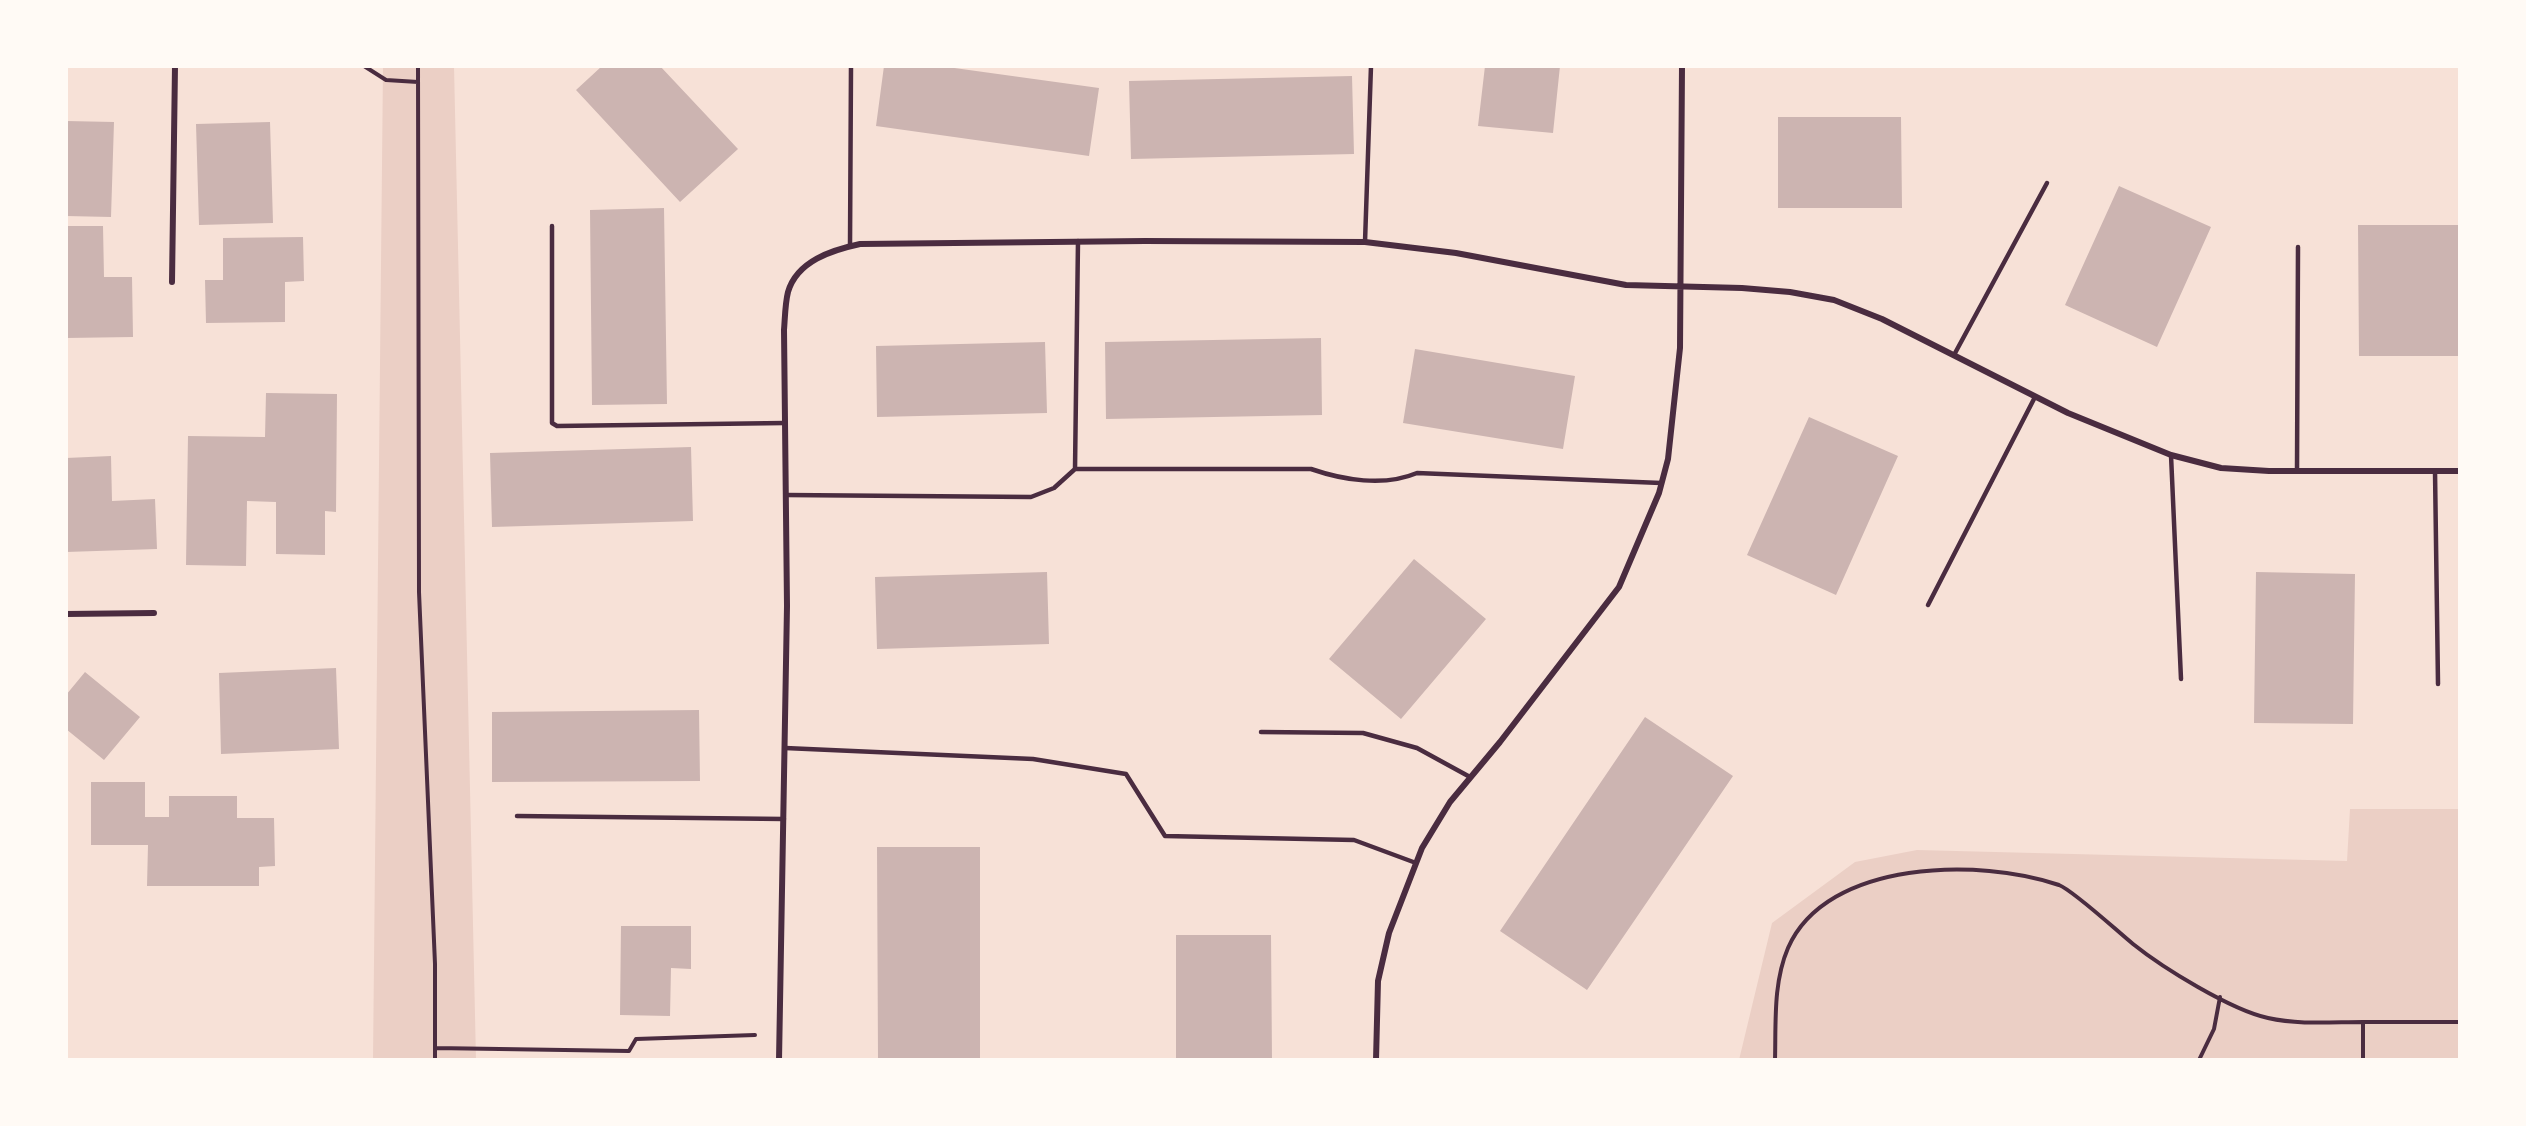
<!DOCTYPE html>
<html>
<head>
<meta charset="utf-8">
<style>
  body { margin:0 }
  #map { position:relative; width:2526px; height:1126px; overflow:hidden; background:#f7e1d7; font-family:"Open Sans",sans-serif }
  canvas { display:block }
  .frame { position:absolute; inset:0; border:68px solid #fffaf5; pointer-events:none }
</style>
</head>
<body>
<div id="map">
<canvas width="2526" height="1126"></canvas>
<div class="frame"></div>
</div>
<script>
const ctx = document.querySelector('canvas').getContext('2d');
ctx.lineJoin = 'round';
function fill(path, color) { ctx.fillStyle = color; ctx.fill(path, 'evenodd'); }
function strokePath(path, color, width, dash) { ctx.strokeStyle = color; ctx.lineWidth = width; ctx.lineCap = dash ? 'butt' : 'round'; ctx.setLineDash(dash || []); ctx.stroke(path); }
const green = new Path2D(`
  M383,66H454L476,1060H373Z
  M2350,809H2460V1060H1739L1772,923L1855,862L1917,850L2347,861Z`);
const building = new Path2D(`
  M602,66H660L738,149L680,202L576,90Z
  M884,66H940L1099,88L1089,156L876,126Z
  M1485,66H1560L1553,133L1478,126Z
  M1352,76L1354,154L1131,159L1129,81Z
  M1778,117H1901L1902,208H1778Z
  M66,121L114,122L111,217L66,216Z
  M270,122L273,223L199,225L196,124Z
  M2119,186L2211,227L2157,347L2065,305Z
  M664,208L667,404L592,405L590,210Z
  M2358,225H2459L2460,356H2359Z
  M66,226H103L104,277H132L133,337L66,338Z
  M303,237L304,281L285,282V322L206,323L205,280H223V238Z
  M1321,338L1322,415L1106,419L1105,342Z
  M1045,342L1047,413L877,417L876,346Z
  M1415,349L1575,376L1563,449L1403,423Z
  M266,393L337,394L336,512L325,511V555L276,554V502L247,501L246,566L186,565L188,436L265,437Z
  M1809,417L1898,456L1836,595L1747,555Z
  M691,447L693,521L492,527L490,453Z
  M111,456L112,501L155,499L157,549L66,552V458Z
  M1414,559L1486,619L1401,719L1329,659Z
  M1047,572L1049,644L877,649L875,577Z
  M2256,572L2355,574L2353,724L2254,723Z
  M336,668L339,749L221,754L219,673Z
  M85,672L140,717L104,760L66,729V695Z
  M699,710L700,781L492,782V712Z
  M1645,717L1733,776L1587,990L1500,931Z
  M91,782H145V817H169V796H237V818H274L275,866L259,867V886H147L148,845H91Z
  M877,847H980V1060H878Z
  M621,926H691V969L671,968L670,1016L620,1015Z
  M1176,935H1271L1272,1060H1176Z`);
const path = new Path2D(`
  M364,66L386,80L418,82
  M418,66L419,592L435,964V1060
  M2363,1022H2460
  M435,1048L629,1051L636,1039L755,1035
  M1775,1060C1776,1023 1773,983 1788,948C1827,859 1981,858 2059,885C2074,891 2118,932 2133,944C2163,968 2231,1010 2268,1018C2299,1025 2332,1022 2363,1022V1060
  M2199,1060L2214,1029L2220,997`);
const service = new Path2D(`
  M552,226V423L557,426L785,423
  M1365,242L1371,66
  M850,246L851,66
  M1954,355L2047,183
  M2171,455L2181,679
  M1075,469H1311C1343,480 1384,487 1417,473L1661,483
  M2297,470L2298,247
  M2435,471L2438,684
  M786,495L1031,497L1054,488L1075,469L1078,241
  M1928,605L2035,397
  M1261,732L1363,733L1417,748L1470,777
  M785,748L1033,759L1126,774L1165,836L1354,840L1416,863
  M517,816L784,819`);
const minor = new Path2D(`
  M172,282L175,66
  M66,614L154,613
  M779,1060L787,606L784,330C785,318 785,304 788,292C797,261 832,250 860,244L1145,241L1365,242L1456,253L1626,285L1742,288L1790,292L1834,300L1882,319L2068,413L2171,455L2221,468L2269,471H2460
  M1376,1060L1378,981L1389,933L1422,848L1450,802L1500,742L1619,587L1659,493L1668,459L1680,348L1682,66`);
fill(green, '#ebcfc5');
fill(building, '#ccb4b1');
strokePath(path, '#4a2c40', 4);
strokePath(service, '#4a2c40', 4.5);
strokePath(minor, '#4a2c40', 6);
</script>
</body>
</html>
